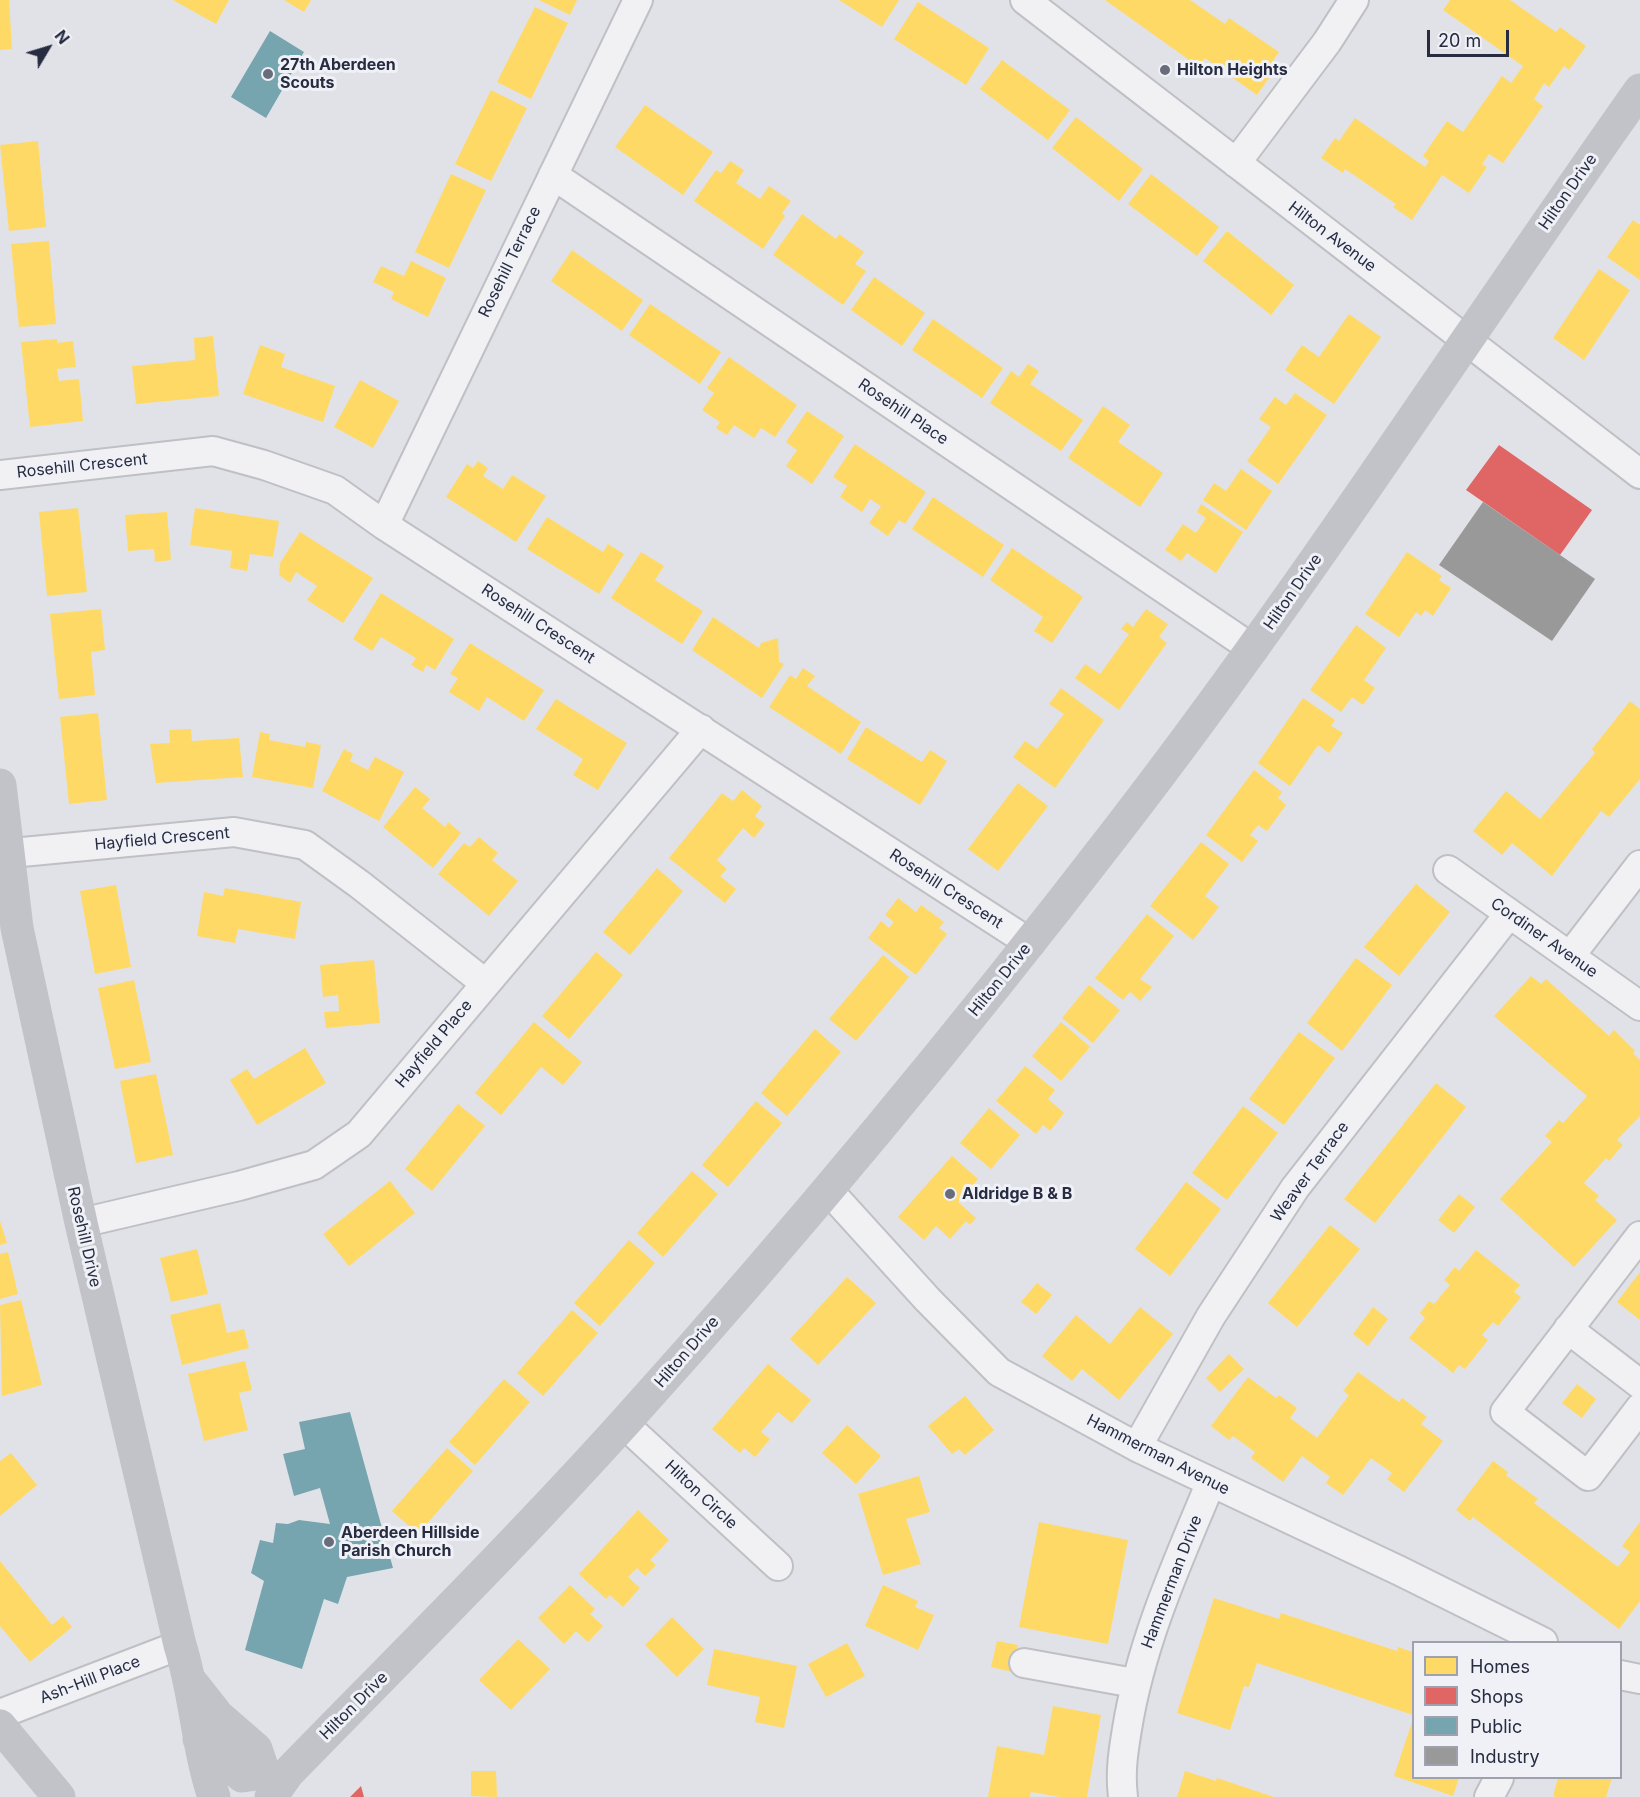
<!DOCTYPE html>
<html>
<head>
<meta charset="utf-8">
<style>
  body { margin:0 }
  #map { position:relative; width:1640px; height:1797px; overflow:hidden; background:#e1e2e7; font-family:Inter,sans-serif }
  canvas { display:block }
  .legend { position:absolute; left:1412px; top:1641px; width:210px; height:138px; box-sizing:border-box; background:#eff1f7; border:2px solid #9fa2ae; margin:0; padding:8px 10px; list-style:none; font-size:18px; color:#272c41 }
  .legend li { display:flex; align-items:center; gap:12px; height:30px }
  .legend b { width:30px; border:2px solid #9fa2ae }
  .north { position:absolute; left:18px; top:18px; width:60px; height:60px; -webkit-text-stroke:4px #eff1f7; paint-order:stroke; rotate:52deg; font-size:16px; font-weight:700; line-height:24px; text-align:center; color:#272c41 }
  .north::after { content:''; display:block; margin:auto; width:21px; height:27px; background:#272c41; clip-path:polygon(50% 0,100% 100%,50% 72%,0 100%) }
  .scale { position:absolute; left:1427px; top:30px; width:82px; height:27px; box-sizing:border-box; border:3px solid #272c41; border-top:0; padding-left:8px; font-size:18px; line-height:21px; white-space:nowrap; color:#272c41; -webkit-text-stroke:4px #eff1f7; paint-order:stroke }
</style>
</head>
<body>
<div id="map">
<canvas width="1640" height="1797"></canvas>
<ul class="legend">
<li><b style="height:16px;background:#ffd966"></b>Homes</li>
<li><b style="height:16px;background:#e06666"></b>Shops</li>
<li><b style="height:16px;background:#76a5af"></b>Public</li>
<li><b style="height:16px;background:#999"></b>Industry</li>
</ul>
<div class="north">N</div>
<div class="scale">20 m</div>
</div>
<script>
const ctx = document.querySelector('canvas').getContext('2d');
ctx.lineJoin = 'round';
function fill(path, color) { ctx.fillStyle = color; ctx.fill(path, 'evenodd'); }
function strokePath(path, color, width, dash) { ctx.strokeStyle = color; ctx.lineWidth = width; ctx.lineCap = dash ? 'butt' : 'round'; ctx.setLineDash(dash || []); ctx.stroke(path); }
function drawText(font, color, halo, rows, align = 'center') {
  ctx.font = font + ' Inter,sans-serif'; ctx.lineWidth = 6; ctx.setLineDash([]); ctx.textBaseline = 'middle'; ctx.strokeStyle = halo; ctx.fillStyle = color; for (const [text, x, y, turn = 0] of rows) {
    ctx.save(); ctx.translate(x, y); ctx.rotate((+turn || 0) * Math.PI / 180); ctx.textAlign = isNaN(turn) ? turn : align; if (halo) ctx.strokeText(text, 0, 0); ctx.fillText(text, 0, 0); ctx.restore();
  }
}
const homes = new Path2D(`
  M0,0H9L12,49L0,50Z
  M173,0H229L216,24Z
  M284,0H311L304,12Z
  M539,0H577L570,15Z
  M839,0H899L882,27Z
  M1105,0H1190L1225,24L1229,18L1279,52L1266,71L1271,75L1257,95L1205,58L1199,67Z
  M1450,0H1510L1556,32L1560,27L1586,46L1569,70L1564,66L1549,87L1544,83L1534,99L1543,106L1503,163L1489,154L1482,164L1487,167L1469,193L1442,175L1412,220L1393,207L1396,204L1345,169L1343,173L1321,158L1335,138L1339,141L1355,118L1425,167L1429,161L1423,156L1447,121L1463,132L1502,76L1511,83L1523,66L1443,10Z
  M918,2L989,48L966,85L894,39Z
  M535,7L568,23L531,99L497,82Z
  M1002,60L1070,110L1048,140L980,89Z
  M491,90L527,108L491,181L455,164Z
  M645,105L713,152L683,195L615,147Z
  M1076,117L1143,169L1119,201L1052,148Z
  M38,141L46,227L9,231L0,145Z
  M730,161L744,170L736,183L760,199L769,186L791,201L782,213L785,216L763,249L694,201L716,170L721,173Z
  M451,174L486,190L449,268L415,252Z
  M1151,174L1219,227L1197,256L1128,204Z
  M802,214L836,239L839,234L864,252L855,264L866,271L843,305L773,255Z
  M1633,220L1640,225V280L1607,257Z
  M1227,231L1294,285L1271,315L1203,261Z
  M49,241L56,324L19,327L11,244Z
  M572,250L643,300L622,331L551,281Z
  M411,261L446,278L428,317L391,299L394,292L373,282L381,266L404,276Z
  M1599,269L1630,290L1584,360L1553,338Z
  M874,277L925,313L902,346L851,310Z
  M650,304L721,352L700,384L629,335Z
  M1349,314L1381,337L1334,404L1285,370L1302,345L1319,357Z
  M933,319L1003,368L982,398L912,350Z
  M213,336L219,396L136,404L132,366L195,360L194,338Z
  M57,339V343L73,341L76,367L57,369L59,381L79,379L83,421L30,427L21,342Z
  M260,345L285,354L281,367L335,386L323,422L243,394Z
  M729,357L797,405L775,437L761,428L754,438L734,425L727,435L716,428L720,422L702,410L714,393L707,388Z
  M1028,364L1039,371L1030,384L1083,420L1061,451L990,403L1011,371L1019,377Z
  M360,380L399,401L373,448L334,427Z
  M1295,393L1327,415L1278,484L1247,461L1271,427L1259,419L1275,397L1286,405Z
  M1103,406L1130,425L1118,442L1163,473L1140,507L1068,458Z
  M807,411L844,436L812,484L786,466L797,450L786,442Z
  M855,444L926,492L905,524L899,520L888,536L869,523L881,506L870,499L862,512L840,497L847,486L833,477Z
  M478,461L488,468L483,476L503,489L512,475L546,496L516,542L446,497L467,464L473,468Z
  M1241,469L1272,491L1246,530L1203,500L1214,483L1226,491Z
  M933,497L1004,545L983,577L912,529Z
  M1201,504L1243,532L1216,573L1187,553L1181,561L1165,550L1183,524L1196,533L1206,518L1197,512Z
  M78,508L87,592L47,596L39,512Z
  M195,508L279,521L273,557L250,554L247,571L230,568L232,551L190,545Z
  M167,512L171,560L155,562L154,549L128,551L125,515Z
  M547,517L603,552L608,544L624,554L599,594L527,549Z
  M300,532L373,578L343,623L307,600L317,586L296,572L290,583L279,575L280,563Z
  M1012,548L1083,597L1052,643L1034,631L1043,617L990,580Z
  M641,552L664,566L655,580L703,611L682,644L611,598Z
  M1407,552L1442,576L1439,580L1451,588L1433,616L1425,610L1421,616L1416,612L1399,637L1365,614Z
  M381,593L454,639L435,670L426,665L423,672L411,665L416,658L381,637L372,651L353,639Z
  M101,609L105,650L91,652L95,695L59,699L50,614Z
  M1146,609L1168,624L1159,637L1167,643L1119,710L1075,678L1085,664L1100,674L1129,634L1121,629L1127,622L1133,627Z
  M713,617L759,648L761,643L778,638L779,662L784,664L762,698L692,650Z
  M1356,625L1386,648L1364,680L1375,688L1363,705L1352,697L1341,712L1310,690Z
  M470,643L544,690L524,721L487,697L479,711L449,692L458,678L450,674Z
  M803,668L815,676L807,686L861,722L841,754L769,707L790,675L796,679Z
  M1061,688L1104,720L1055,788L1013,757L1025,741L1037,749L1064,714L1049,704Z
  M1303,698L1335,720L1331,726L1343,733L1329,753L1318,745L1290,786L1258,763Z
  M556,699L627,743L598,790L573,775L583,759L536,729Z
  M1630,701L1640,709V779L1609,817L1601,811L1552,876L1512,843L1502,855L1473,831L1506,791L1540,819L1595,753L1592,749Z
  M98,713L107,800L69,804L60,717Z
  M866,727L922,762L930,750L947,761L920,805L847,759Z
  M191,729L192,741L239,738L243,777L156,783L150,744L170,743L169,730Z
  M260,732L270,734L269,740L305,747L306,742L321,745L313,788L252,777Z
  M344,749L353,754L350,761L368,770L375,757L404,772L379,821L322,791Z
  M1254,770L1282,792L1278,798L1286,805L1267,831L1258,825L1250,835L1258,841L1242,862L1206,835Z
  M1018,783L1048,806L998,871L968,849Z
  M415,787L430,799L422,808L445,827L448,822L461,833L433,868L383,827Z
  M742,790L762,806L755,816L765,824L754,838L743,828L717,860L727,869L720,876L736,889L725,903L669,858L722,793L733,801Z
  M479,837L498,853L492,860L518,881L489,916L438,874L464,843L470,847Z
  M1201,842L1229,864L1205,896L1219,907L1193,940L1150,906Z
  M657,868L683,891L630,955L603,932Z
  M1416,884L1450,912L1399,976L1364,947Z
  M116,885L131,967L95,974L80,891Z
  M225,888L301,902L295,939L238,929L235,943L197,936L204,892L223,896Z
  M898,898L916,912L921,905L944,922L939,928L947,934L916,975L868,938L881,921L889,928L894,922L885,915Z
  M1147,914L1174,936L1140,979L1152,987L1140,1001L1130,992L1123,1000L1095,978Z
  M596,952L623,975L569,1039L542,1016Z
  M883,955L909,977L856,1041L829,1019Z
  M1356,958L1392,985L1342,1051L1307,1023Z
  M374,960L380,1023L326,1028L324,1012L339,1011L338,995L323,997L320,965Z
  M1531,976L1541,984L1546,979L1609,1036L1614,1030L1635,1051L1633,1053L1640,1060V1116L1617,1140L1623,1145L1609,1161L1606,1158L1584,1183L1599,1196L1595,1200L1617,1220L1574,1267L1500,1199L1552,1142L1545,1136L1559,1120L1563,1123L1587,1096L1494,1016Z
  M134,980L151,1062L115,1069L98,988Z
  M1089,985L1120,1010L1093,1043L1062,1018Z
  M534,1022L582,1062L563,1085L541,1067L501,1115L475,1093Z
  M1061,1022L1090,1047L1061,1081L1032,1056Z
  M815,1029L841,1052L787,1116L761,1093Z
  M1299,1032L1335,1058L1284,1125L1249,1099Z
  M305,1048L326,1083L257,1125L230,1080L247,1069L254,1079Z
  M1025,1066L1055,1090L1048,1099L1064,1113L1050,1131L1043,1125L1036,1134L996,1101Z
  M156,1074L173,1155L136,1163L120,1081Z
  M1436,1083L1466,1107L1375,1223L1344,1199Z
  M756,1101L782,1123L728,1187L702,1165Z
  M458,1104L485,1126L432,1191L405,1169Z
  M1243,1106L1278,1133L1227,1200L1192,1173Z
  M989,1108L1020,1135L991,1169L960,1143Z
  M952,1156L978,1179L958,1202L976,1218L970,1225L966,1221L950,1239L936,1226L924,1240L898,1217Z
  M692,1171L718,1194L663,1257L637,1233Z
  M390,1181L415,1213L349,1266L323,1234Z
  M1186,1182L1221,1209L1170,1276L1135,1249Z
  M1459,1194L1475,1207L1454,1233L1438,1220Z
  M0,1221L7,1243L0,1245Z
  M1330,1225L1360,1249L1297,1327L1268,1303Z
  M629,1240L655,1263L600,1326L574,1303Z
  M197,1249L208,1294L171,1302L160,1258Z
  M1476,1250L1520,1285L1514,1292L1521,1297L1498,1326L1493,1322L1482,1335L1488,1340L1465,1369L1459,1365L1453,1373L1409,1338L1425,1318L1420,1313L1429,1301L1434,1304L1450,1285L1444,1280L1455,1267L1459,1271Z
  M8,1252L18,1294L0,1299V1254Z
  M1640,1272V1320L1617,1302Z
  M847,1277L876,1303L818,1365L790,1339Z
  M1037,1283L1052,1295L1036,1314L1021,1302Z
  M21,1300L42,1385L2,1396L0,1305Z
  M220,1303L227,1333L244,1329L249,1348L182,1365L170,1315Z
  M1140,1307L1173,1334L1119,1400L1082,1369L1072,1381L1042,1356L1076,1315L1110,1344Z
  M1373,1307L1388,1319L1368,1346L1353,1334Z
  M572,1310L598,1333L543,1396L517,1373Z
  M1229,1354L1244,1369L1220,1392L1206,1378Z
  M245,1361L252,1390L239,1393L248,1430L204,1441L188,1374Z
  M768,1364L811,1400L792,1423L778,1412L761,1432L770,1439L755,1457L744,1448L740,1453L712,1429Z
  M1358,1372L1399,1402L1402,1398L1427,1417L1421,1424L1443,1441L1404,1492L1387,1479L1392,1473L1371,1458L1343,1495L1326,1483L1330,1477L1302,1456L1283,1482L1251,1458L1255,1452L1233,1436L1229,1440L1211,1426L1248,1377L1276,1398L1279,1395L1297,1408L1290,1418L1317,1438L1349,1395L1343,1391Z
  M504,1379L530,1402L475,1465L449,1442Z
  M1577,1384L1596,1399L1582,1418L1562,1403Z
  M965,1396L994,1430L965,1455L959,1449L952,1454L928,1426Z
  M847,1425L881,1456L856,1484L822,1453Z
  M447,1448L473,1471L418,1534L392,1511Z
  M11,1453L37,1485L0,1516V1461Z
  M1493,1461L1508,1472L1506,1475L1538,1499L1534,1503L1618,1567L1630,1552L1622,1546L1640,1522V1601L1619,1629L1473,1517L1470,1521L1456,1510Z
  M919,1476L930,1512L906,1519L921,1564L883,1575L858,1494Z
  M638,1510L669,1540L650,1560L656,1565L645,1576L637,1568L628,1577L640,1588L623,1607L610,1595L606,1599L579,1574Z
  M1039,1522L1128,1540L1108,1644L1019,1627Z
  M0,1561L52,1625L63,1616L72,1627L30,1662L0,1626Z
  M570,1585L595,1609L590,1614L603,1626L588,1642L576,1631L564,1644L538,1618Z
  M883,1585L918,1601L915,1607L934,1615L918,1650L865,1626Z
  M1214,1598L1279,1619L1281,1613L1397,1651L1398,1647L1413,1652V1715L1257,1663L1249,1687L1244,1686L1230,1730L1177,1713Z
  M672,1617L704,1649L677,1677L645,1645Z
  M518,1639L550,1669L511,1710L479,1680Z
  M997,1641L1018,1645L1012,1672L991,1667Z
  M847,1643L865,1676L826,1697L808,1664Z
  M714,1649L797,1666L784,1728L755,1722L760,1697L707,1685Z
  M1053,1706L1101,1715L1087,1797H1060L1031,1792L1030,1797H988L997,1746L1044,1755Z
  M1413,1719V1778H1459L1453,1796L1394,1776Z
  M471,1771H496L497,1797L471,1796Z
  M1185,1771L1216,1781L1217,1778L1274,1797H1177Z
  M1558,1778H1612L1606,1797H1556L1553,1796Z`);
const shops = new Path2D(`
  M1499,445L1592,510L1560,555L1466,490Z
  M361,1786L364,1797H350Z`);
const public = new Path2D(`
  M270,31L304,52L266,118L231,97Z
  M350,1412L393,1568L347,1577L338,1604L324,1599L302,1669L245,1650L264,1581L251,1573L260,1540L273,1543L276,1523L288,1524L299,1520L330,1524L320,1488L294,1496L283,1454L305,1449L299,1422Z`);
const industry = new Path2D(`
  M1483,502L1595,579L1552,641L1439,565Z`);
const street = new Path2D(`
  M1025,0L1640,474
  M1236,163L1327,42L1354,0
  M553,175L1253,649
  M0,475L213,451L264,465L335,490L384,525L1030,943
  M384,525L638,0
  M0,854L234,832L305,845L359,884L485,983
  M1448,870L1640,1006
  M1570,956L1640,865
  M829,1191L928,1300L999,1372L1137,1447L1400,1571L1543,1642
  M81,1223L239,1186L314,1165L359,1134L701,729
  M1640,1236L1505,1412L1588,1476L1640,1408
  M1568,1329L1640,1384
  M624,1424L778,1566
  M1137,1447L1211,1316L1295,1188L1509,914
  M1024,1663L1134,1683
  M1620,1675L1640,1679
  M0,1714L180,1645
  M1123,1797C1120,1773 1123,1753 1127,1729C1141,1642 1177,1563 1211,1482
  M1489,1797L1499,1778`);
const secondary = new Path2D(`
  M0,785L17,928L81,1223L180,1645C196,1696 197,1747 214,1797
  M192,1683L218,1716L256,1749L264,1773L279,1786
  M0,1726L59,1797
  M199,1739L242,1776L264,1773
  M271,1797L288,1773C402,1656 518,1541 627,1420C799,1229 963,1031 1120,827C1304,589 1466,336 1640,90`);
const markers = [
  [1165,70,6,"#686c7b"],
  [268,74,6,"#686c7b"],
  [950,1194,6,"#686c7b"],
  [329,1542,6,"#686c7b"]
];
const poiNames = [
  ["27th Aberdeen",280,65],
  ["Scouts",280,83],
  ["Hilton Heights",1177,70],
  ["Aldridge B & B",962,1194],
  ["Aberdeen Hillside",341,1533],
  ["Parish Church",341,1551]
];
const streetNames = [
  ["Hilton Drive",1568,192,-55],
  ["Hilton Avenue",1332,237,37],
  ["Rosehill Terrace",510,262,-64],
  ["Rosehill Place",903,412,34],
  ["Rosehill Crescent",82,466,-6],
  ["Hilton Drive",1293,592,-55],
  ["Rosehill Crescent",538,624,33],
  ["Hayfield Crescent",162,839,-5],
  ["Rosehill Crescent",946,889,33],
  ["Cordiner Avenue",1544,938,35],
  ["Hilton Drive",1000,980,-51],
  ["Hayfield Place",434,1044,-50],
  ["Weaver Terrace",1310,1172,-54],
  ["Rosehill Drive",84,1237,77],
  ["Hilton Drive",687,1352,-49],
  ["Hammerman Avenue",1158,1455,27],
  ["Hilton Circle",701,1495,43],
  ["Hammerman Drive",1172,1582,-69],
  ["Ash-Hill Place",90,1680,-21],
  ["Hilton Drive",354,1706,-45]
];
fill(homes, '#ffd966');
fill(shops, '#e06666');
fill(public, '#76a5af');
fill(industry, '#999');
strokePath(street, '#bfc0c5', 32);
strokePath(street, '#f1f1f3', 28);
strokePath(secondary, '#c2c3c9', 33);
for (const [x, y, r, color] of markers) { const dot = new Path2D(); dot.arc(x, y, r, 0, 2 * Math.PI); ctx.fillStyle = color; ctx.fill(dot); strokePath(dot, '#eff1f7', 2); }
drawText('bold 16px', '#272c41', '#eff1f7', poiNames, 'left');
drawText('16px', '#272c41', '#eff1f7', streetNames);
</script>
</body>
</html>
